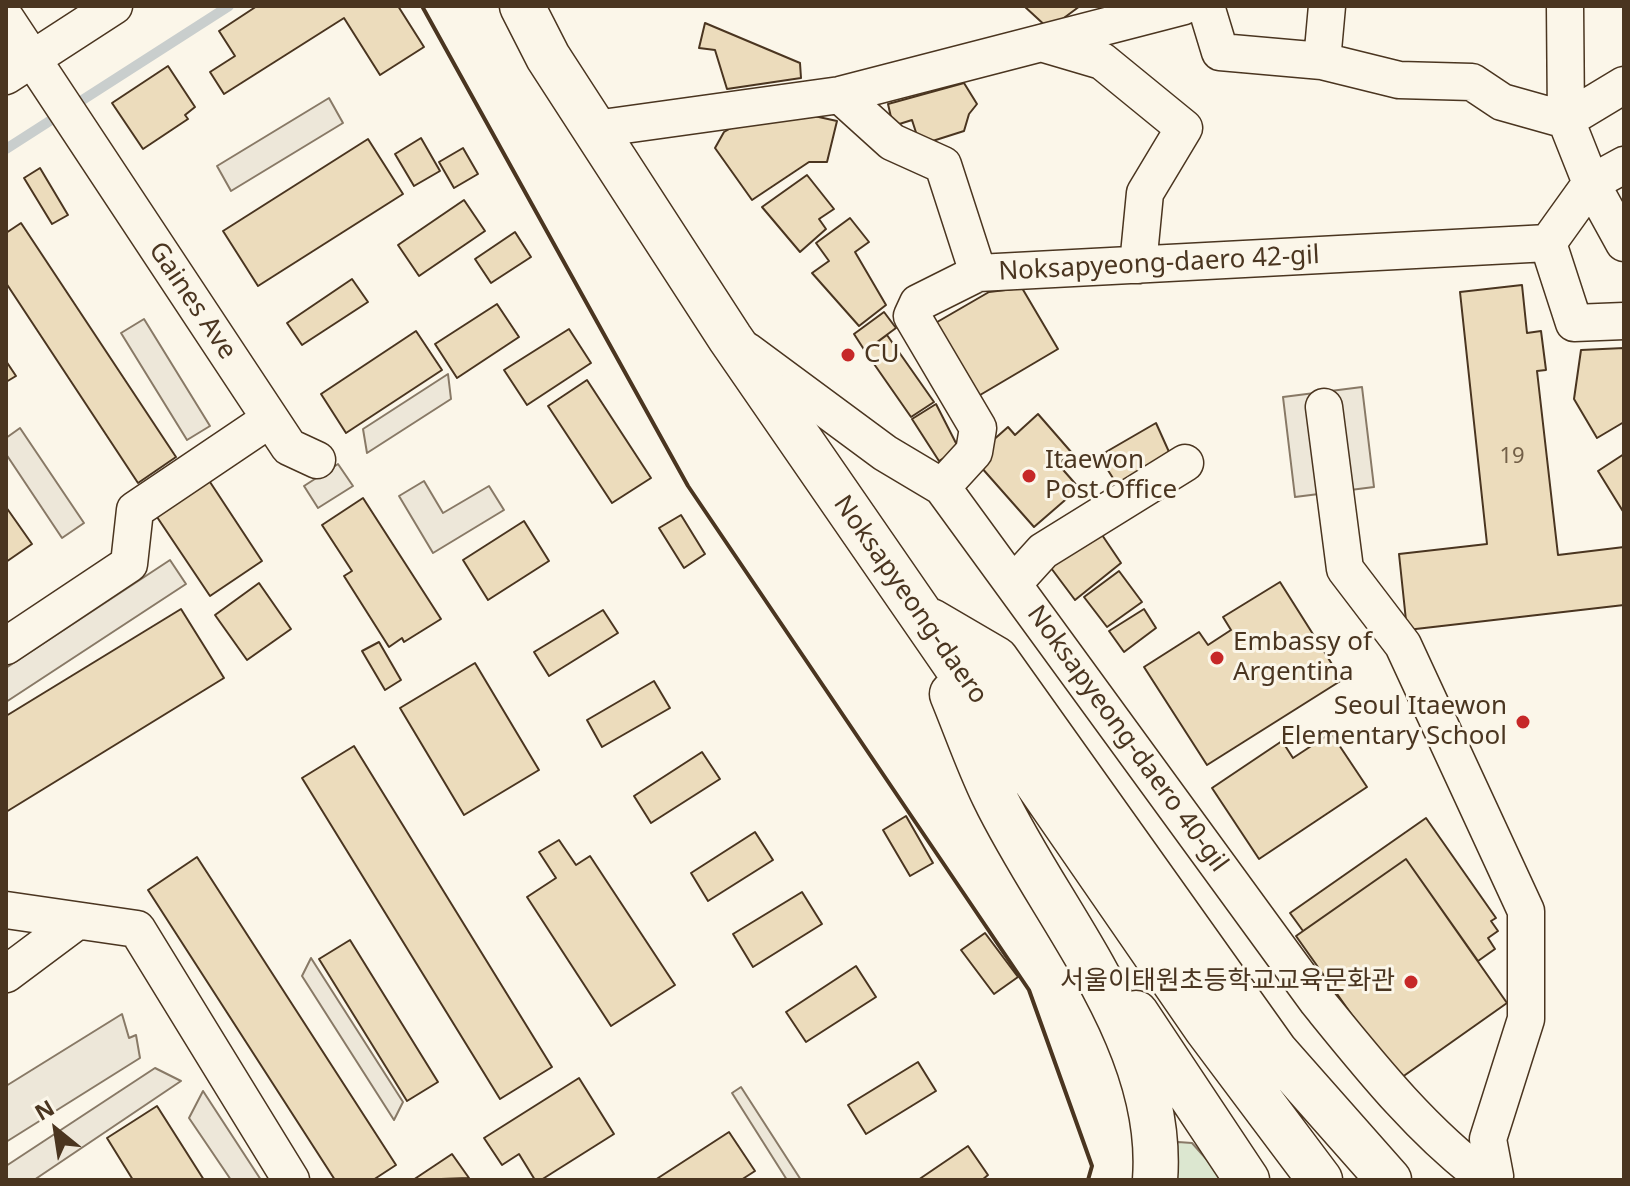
<!DOCTYPE html>
<html>
<head>
<meta charset="utf-8">
<style>
  body { margin:0 }
  #map { position:relative; width:1630px; height:1186px; overflow:hidden; background:#fbf6e9; font-family:"Noto Sans",sans-serif }
  canvas { display:block }
  .frame { position:absolute; inset:0; border:8px solid #4a3520; pointer-events:none }
  .north { position:absolute; left:16px; top:1090px; width:80px; height:80px; -webkit-text-stroke:6px #fbf6e9; paint-order:stroke; rotate:330deg; font-size:22px; font-weight:700; line-height:32px; text-align:center; color:#4a3520 }
  .north::after { content:''; display:block; margin:auto; width:28px; height:36px; background:#4a3520; clip-path:polygon(50% 0,100% 100%,50% 72%,0 100%) }
</style>
</head>
<body>
<div id="map">
<canvas width="1630" height="1186"></canvas>
<div class="frame"></div>
<div class="north">N</div>
</div>
<script>
const ctx = document.querySelector('canvas').getContext('2d');
ctx.lineJoin = 'round';
function fill(path, color) { ctx.fillStyle = color; ctx.fill(path, 'evenodd'); }
function strokePath(path, color, width, dash) { ctx.strokeStyle = color; ctx.lineWidth = width; ctx.lineCap = dash ? 'butt' : 'round'; ctx.setLineDash(dash || []); ctx.stroke(path); }
function drawText(font, color, halo, rows, align = 'center') {
  ctx.font = font + ' "Noto Sans","Noto Sans KR",sans-serif'; ctx.lineWidth = 6; ctx.setLineDash([]); ctx.textBaseline = 'middle'; ctx.strokeStyle = halo; ctx.fillStyle = color; for (const [text, x, y, turn = 0] of rows) {
    ctx.save(); ctx.translate(x, y); ctx.rotate((+turn || 0) * Math.PI / 180); ctx.textAlign = isNaN(turn) ? turn : align; if (halo) ctx.strokeText(text, 0, 0); ctx.fillText(text, 0, 0); ctx.restore();
  }
}
const green = new Path2D(`
  M1178,1142L1192,1143L1225,1180H1166L1171,1149Z`);
const parking = new Path2D(`
  M329,98L343,123L231,191L217,166Z
  M144,319L210,426L187,440L121,333Z
  M448,374L451,399L367,453L363,429Z
  M1362,387L1374,487L1295,497L1283,397Z
  M20,428L84,523L62,538L6,454V438Z
  M338,464L353,486L318,508L304,486Z
  M424,481L443,513L489,486L504,510L433,553L399,496Z
  M170,560L186,584L6,702V668Z
  M311,958L403,1102L394,1120L302,976Z
  M122,1014L129,1038L136,1035L140,1058L6,1142V1086Z
  M155,1068L181,1081L34,1180H6V1166Z
  M741,1087L801,1180H787L732,1093Z
  M203,1091L261,1180H231L189,1118Z`);
const stream = new Path2D(`
  M6,149L229,6`);
const building = new Path2D(`
  M257,6H398L424,47L380,75L344,18L224,94L210,72L235,56L219,31Z
  M1024,6H1080L1049,29Z
  M705,23L800,63L801,78L727,89L715,50L699,48Z
  M168,66L195,107L185,115L188,119L143,149L112,103Z
  M964,83L977,104L969,114L964,131L920,145L912,120L893,126L888,104Z
  M805,114L837,121L827,162H809L752,200L715,148L724,132L745,120Z
  M421,138L440,171L414,186L395,154Z
  M368,139L403,194L258,286L223,231Z
  M463,148L478,174L454,188L439,162Z
  M40,168L68,215L52,224L24,178Z
  M807,175L834,209L819,219L826,229L800,252L762,207Z
  M464,200L485,231L419,276L398,245Z
  M850,218L869,242L855,252L886,305L859,326L812,273L829,261L816,243Z
  M21,223L176,457L138,483L6,283V233Z
  M515,232L531,257L491,283L475,259Z
  M352,279L368,302L302,345L287,323Z
  M1522,285L1527,333L1541,331L1546,370L1537,371L1558,555L1624,547V605L1407,630L1399,554L1487,544L1460,292Z
  M1022,288L1058,349L975,398L932,325L989,292Z
  M497,304L519,337L457,378L435,344Z
  M884,312L896,328L865,351L854,334Z
  M569,329L591,363L527,405L504,370Z
  M416,331L442,370L346,433L321,394Z
  M887,335L934,402L911,417L865,351Z
  M1624,348V422L1597,438L1574,399L1581,350Z
  M6,361L16,376L6,382Z
  M587,380L651,478L612,503L548,406Z
  M936,404L959,449L939,461L912,419Z
  M1038,414L1072,453L1058,464L1079,488L1034,527L973,458L1008,427L1015,435Z
  M1156,423L1174,463L1123,494L1099,456Z
  M1624,454V513L1598,471Z
  M208,479L262,561L210,596L155,514Z
  M363,498L441,619L404,642L402,638L389,647L344,576L352,571L322,525Z
  M6,507L32,544L6,562Z
  M681,515L705,554L684,568L659,528Z
  M524,521L549,561L488,600L463,560Z
  M1096,526L1121,563L1075,600L1045,560Z
  M1119,571L1142,602L1107,627L1084,597Z
  M1280,582L1342,680L1207,765L1144,667L1199,632L1208,645L1231,630L1223,617Z
  M259,583L291,629L247,660L215,615Z
  M181,609L224,678L6,812V716Z
  M1144,609L1156,628L1124,652L1109,631Z
  M603,610L618,633L549,676L534,652Z
  M379,642L401,680L385,690L362,651Z
  M475,663L539,770L464,815L400,708Z
  M654,681L670,708L602,747L587,720Z
  M1331,733L1367,787L1259,859L1212,788L1282,741L1293,758Z
  M354,746L552,1067L500,1099L302,778Z
  M702,752L720,779L651,823L634,796Z
  M906,816L933,863L910,876L883,830Z
  M1426,818L1496,918L1491,921L1498,931L1488,938L1495,949L1478,961L1406,859L1303,931L1290,913Z
  M755,832L773,860L708,901L691,873Z
  M559,840L576,865L590,856L675,985L611,1026L527,897L556,878L539,852Z
  M197,857L396,1165L373,1180H335L148,890Z
  M1406,859L1507,1003L1398,1080L1296,936Z
  M802,892L822,924L753,967L733,934Z
  M985,933L1018,977L994,994L961,950Z
  M350,940L438,1082L407,1101L319,959Z
  M856,966L876,997L806,1042L786,1012Z
  M918,1062L936,1091L866,1134L848,1105Z
  M579,1078L614,1134L541,1180H535L519,1154L502,1165L484,1138Z
  M157,1106L204,1180H133L107,1138Z
  M729,1132L755,1171L741,1180H655Z
  M968,1146L988,1175L982,1180H918Z
  M452,1154L469,1178L413,1180Z`);
const minor = new Path2D(`
  M1206,6L1220,52L1322,61L1399,80L1472,82L1502,102L1566,120L1624,85
  M1565,6L1566,120L1591,183L1624,243
  M6,19L289,447L317,460
  M1041,43L1102,61L1184,128L1145,193L1138,265
  M1322,61L1327,6
  M6,76L114,6
  M840,95L892,142L943,165L978,273
  M595,129L840,95L1184,6
  M1548,243L1574,323L1624,321
  M747,351L885,453L942,487L1317,1001C1369,1065 1421,1131 1487,1180
  M1324,407L1345,569L1403,645L1526,911V1019L1488,1139L1495,1176L1490,1180
  M942,487L974,452L978,428L912,316L918,303L978,273L1548,243L1591,183L1624,165
  M1014,583L1043,551L1185,463
  M6,646L129,564L135,510L270,419
  M6,910L137,929L291,1180
  M6,974L77,921`);
const major = new Path2D(`
  M522,6L548,57L730,338L1206,1028L1320,1180
  M931,621L996,659L1275,1051L1389,1180
  M952,694C966,728 978,763 994,796C1051,915 1166,1040 1155,1180
  M1136,1013L1247,1180`);
const wall = new Path2D(`
  M422,6L688,486L1029,990L1092,1166L1088,1180`);
const markers = [
  [848,355,8,"#c62828"],
  [1029,476,8,"#c62828"],
  [1217,658,8,"#c62828"],
  [1523,722,8,"#c62828"],
  [1411,982,8,"#c62828"]
];
const numberNames = [
  ["19",1512,457]
];
const streetNames = [
  ["Noksapyeong-daero 42-gil",1159,264,-3],
  ["Gaines Ave",192,301,56],
  ["Noksapyeong-daero",910,600,55],
  ["Noksapyeong-daero 40-gil",1127,739,54]
];
const poiNames = [
  ["CU",864,355],
  ["Itaewon",1045,461],
  ["Post Office",1045,491],
  ["Embassy of",1233,643],
  ["Argentina",1233,673],
  ["Seoul Itaewon",1507,707,"right"],
  ["Elementary School",1507,737,"right"],
  ["서울이태원초등학교교육문화관",1395,982,"right"]
];
fill(green, '#dce7d0');
strokePath(green, '#887966', 2);
fill(parking, '#ede7d9');
strokePath(parking, '#887966', 2);
strokePath(stream, '#c9cecd', 10);
fill(building, '#ecdcbc');
strokePath(building, '#4a3520', 2);
strokePath(minor, '#4a3520', 39);
strokePath(major, '#4a3520', 47);
strokePath(minor, '#fbf6e9', 36);
strokePath(major, '#fbf6e9', 44);
strokePath(wall, '#4a3520', 4);
for (const [x, y, r, color] of markers) { const dot = new Path2D(); dot.arc(x, y, r, 0, 2 * Math.PI); ctx.fillStyle = color; ctx.fill(dot); strokePath(dot, '#fbf6e9', 3); }
drawText('22px', '#725f47', null, numberNames);
drawText('26px', '#4a3520', '#fbf6e9', streetNames);
drawText('26px', '#4a3520', '#fbf6e9', poiNames, 'left');
</script>
</body>
</html>
